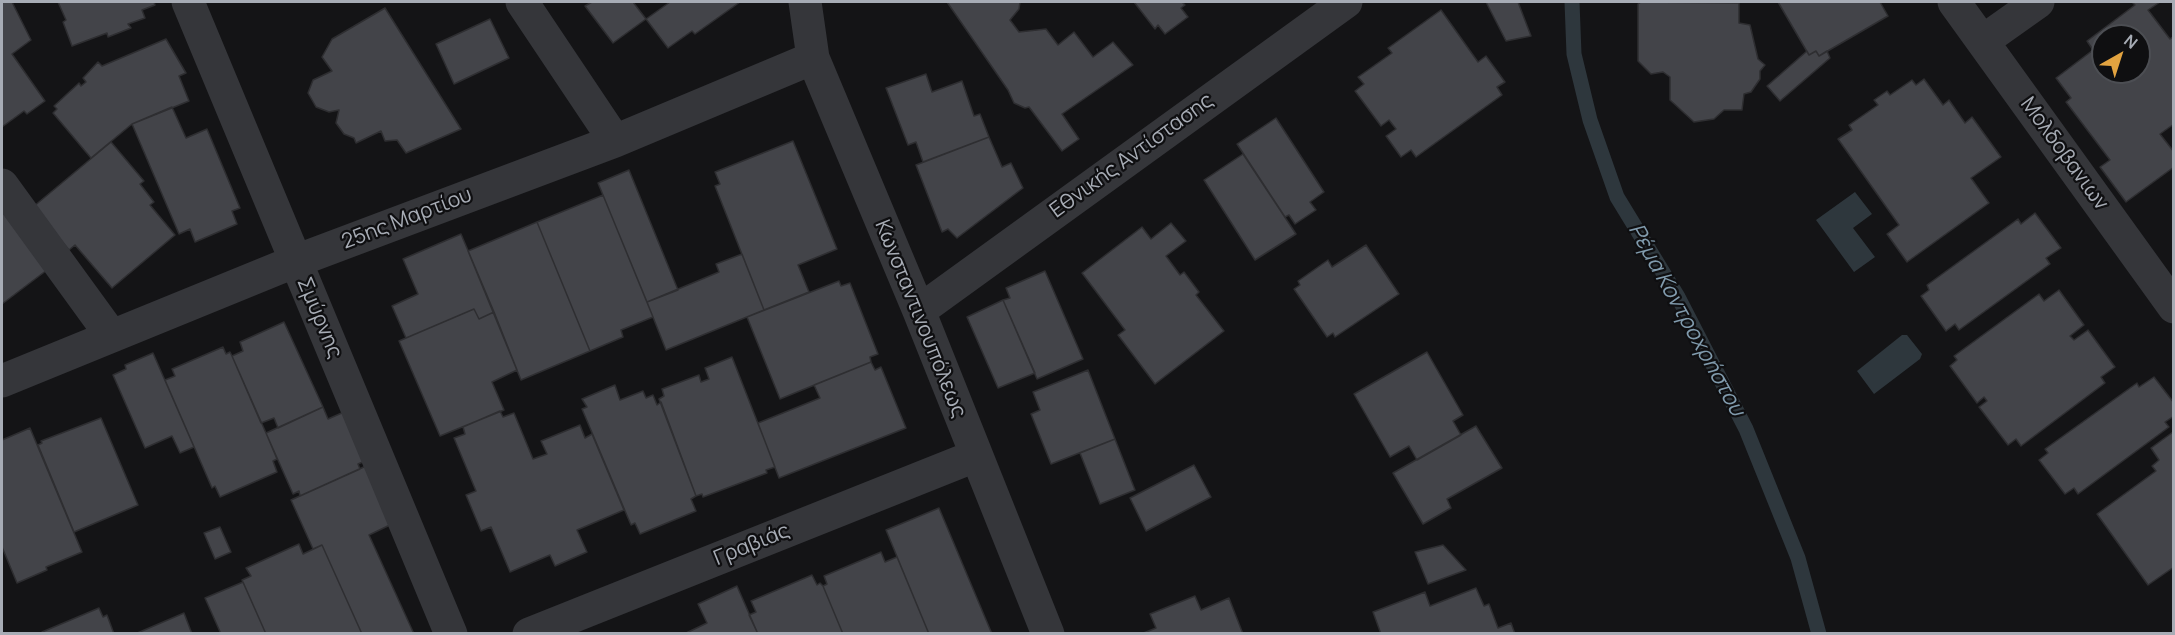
<!DOCTYPE html>
<html>
<head>
<meta charset="utf-8">
<style>
  body { margin:0 }
  #map { position:relative; width:2175px; height:635px; overflow:hidden; background:#141416; font-family:Manrope,sans-serif }
  canvas { display:block }
  .frame { position:absolute; inset:0; border:3px solid #a7acb5; pointer-events:none }
  .north { position:absolute; left:2091px; top:24px; width:60px; height:60px; box-sizing:border-box; background:#0f0f11; border:2px solid #4c4e53; border-radius:50%; rotate:39deg; font-size:16px; font-weight:700; line-height:24px; text-align:center; color:#a7acb5 }
  .north::after { content:''; display:block; margin:auto; width:21px; height:27px; background:#e2a340; clip-path:polygon(50% 0,100% 100%,50% 72%,0 100%) }
</style>
</head>
<body>
<div id="map">
<canvas width="2175" height="635"></canvas>
<div class="frame"></div>
<div class="north">N</div>
</div>
<script>
const ctx = document.querySelector('canvas').getContext('2d');
ctx.lineJoin = 'round';
function fill(path, color) { ctx.fillStyle = color; ctx.fill(path, 'evenodd'); }
function strokePath(path, color, width, dash) { ctx.strokeStyle = color; ctx.lineWidth = width; ctx.lineCap = dash ? 'butt' : 'round'; ctx.setLineDash(dash || []); ctx.stroke(path); }
function drawText(font, color, halo, rows, align = 'center') {
  ctx.font = font + ' Manrope,sans-serif'; ctx.lineWidth = 4.5; ctx.setLineDash([]); ctx.textBaseline = 'middle'; ctx.strokeStyle = halo; ctx.fillStyle = color; for (const [text, x, y, turn = 0] of rows) {
    ctx.save(); ctx.translate(x, y); ctx.rotate((+turn || 0) * Math.PI / 180); ctx.textAlign = isNaN(turn) ? turn : align; if (halo) ctx.strokeText(text, 0, 0); ctx.fillText(text, 0, 0); ctx.restore();
  }
}
const water = new Path2D(`
  M1855,192L1872,214L1853,228L1875,257L1854,272L1816,220Z
  M1902,335H1907L1922,354L1920,359L1874,394L1857,371Z`);
const stream = new Path2D(`
  M1572,2L1574,54L1590,120L1617,197L1678,297L1746,429L1798,558L1819,634`);
const building = new Path2D(`
  M2,2H12L31,40L12,54L45,101L27,114L24,111L2,127Z
  M58,2H154L155,5L142,10L145,18L128,24L131,28L108,37L107,33L72,46L63,22L66,20Z
  M592,2H633L646,19L613,43L585,6Z
  M670,2H740L695,34L692,31L668,48L646,19Z
  M947,2H1020L1019,9L1010,20L1019,32L1046,29L1058,45L1074,32L1093,57L1113,42L1133,65L1062,114L1079,139L1062,151L1029,107L1025,108L1014,103L1008,90Z
  M1134,2H1182L1185,5L1181,8L1188,17L1165,34L1158,25L1155,29Z
  M1486,2H1518L1531,36L1506,41Z
  M1641,2L1739,3V23L1750,25L1758,59L1765,65L1760,71V79L1751,92L1744,94L1742,110H1724L1714,119L1694,122L1670,100V77L1663,72L1651,74L1638,61V4Z
  M1778,2H1880L1888,16L1819,56L1816,51L1809,55Z
  M2132,2H2160L2148,10L2170,39L2174,36V124L2160,134L2174,152V167L2126,202L2100,167L2110,160L2066,102L2071,98L2056,78L2093,50L2087,41L2135,5ZM2103,36H2139V72H2103Z
  M385,8L461,129L406,153L397,140L385,141L381,131L356,143L354,138L344,134L336,123L339,110L329,112L316,107L308,93L313,80L332,71L322,57L332,39Z
  M1441,10L1478,62L1486,56L1505,82L1497,87L1502,95L1416,157L1411,150L1401,157L1386,136L1396,129L1389,120L1381,126L1355,91L1364,84L1358,77L1392,53L1388,48Z
  M490,19L509,58L454,84L436,44Z
  M166,39L186,73L179,76L189,101L132,124L91,158L53,113L57,109L54,106L79,83L81,86L86,82L83,78L98,62L102,66Z
  M1807,51L1809,55L1816,51L1819,56L1827,51L1830,58L1780,101L1767,86Z
  M926,74L932,92L962,81L974,116L980,114L989,137L923,162L916,142L908,145L886,88Z
  M1924,79L1943,105L1949,100L1965,123L1972,117L2001,157L1971,178L1989,203L1907,262L1887,234L1899,225L1838,139L1852,130L1849,125L1878,105L1874,100L1887,91L1890,95L1912,80L1916,85Z
  M172,107L186,138L207,129L240,208L232,211L237,224L195,242L190,229L179,234L132,124Z
  M1276,118L1324,192L1310,202L1316,210L1295,224L1289,215L1285,217L1237,144Z
  M989,137L1002,167L1011,163L1023,188L957,238L948,229L942,232L916,165Z
  M793,141L837,249L798,265L809,292L764,310L715,186L720,184L715,172Z
  M111,142L144,181L140,184L154,202L150,205L175,235L112,288L75,245L69,250L33,207Z
  M1243,154L1296,234L1255,260L1204,180Z
  M629,170L678,290L647,302L598,183Z
  M603,195L653,317L621,330L623,337L590,351L537,222Z
  M2,211L47,270L2,304Z
  M2035,213L2061,248L2046,258L2050,264L1959,330L1955,324L1946,331L1921,296L1929,290L1927,285L2018,219L2021,224Z
  M537,222L590,351L521,380L468,251Z
  M1171,223L1186,241L1166,256L1180,275L1184,272L1199,292L1196,295L1224,331L1155,384L1118,335L1125,330L1082,273L1142,227L1151,239Z
  M461,234L494,312L479,319L474,309L406,338L392,306L418,294L403,259Z
  M1366,245L1399,294L1335,337L1333,333L1327,337L1294,289L1300,285L1298,281L1328,260L1332,267Z
  M742,254L764,310L666,350L647,302L719,272L716,264Z
  M1045,271L1083,359L1037,379L1003,300L1010,298L1006,288Z
  M839,281L841,286L850,283L878,354L870,357L871,362L780,399L747,317Z
  M2059,290L2084,325L2070,336L2074,340L2088,330L2115,367L2101,377L2105,383L2021,446L2016,439L2008,445L1979,407L1987,401L1984,397L1977,403L1950,366L1957,360L1954,356L2039,294L2044,301Z
  M1003,300L1035,373L998,388L967,317Z
  M474,309L479,319L494,312L517,370L492,382L504,410L440,436L399,341Z
  M284,322L323,407L278,428L274,418L261,423L232,356L243,351L240,342Z
  M223,347L226,354L230,352L232,356L266,433L277,459L273,461L277,472L220,497L215,486L212,488L165,380L175,376L172,369Z
  M1427,352L1463,415L1453,421L1461,435L1417,460L1409,446L1390,457L1354,394Z
  M153,353L194,447L180,453L172,436L145,448L113,375L126,369L125,365Z
  M732,357L775,467L766,470L767,473L703,497L702,494L696,496L659,399L664,396L662,389L699,375L701,382L709,379L705,368Z
  M871,362L875,370L881,367L906,428L779,478L758,423L820,398L814,385Z
  M1088,370L1115,439L1051,464L1031,414L1040,410L1033,392Z
  M2154,377L2174,403V416L2165,422L2169,427L2078,494L2074,488L2065,494L2039,460L2048,453L2045,449L2137,383L2139,387Z
  M615,385L620,400L643,391L646,398L653,395L657,405L661,402L696,496L691,499L696,511L640,534L635,523L631,525L582,409L587,407L582,399Z
  M323,407L328,419L344,412L365,461L358,464L360,469L300,496L299,491L293,494L266,433Z
  M500,411L503,417L514,413L533,459L547,454L541,441L580,425L585,438L592,434L624,510L577,530L587,552L555,566L550,555L510,572L491,527L481,531L466,495L476,491L454,438L465,434L463,427Z
  M101,418L138,505L74,532L38,445L42,443L41,441Z
  M1476,426L1502,468L1447,499L1451,508L1423,524L1393,473Z
  M30,428L82,552L46,567L47,570L17,583L2,547V440Z
  M2173,432L2174,567L2148,585L2097,514L2156,471L2152,466L2159,460L2151,448Z
  M1115,439L1135,490L1100,504L1080,453Z
  M1194,465L1211,497L1146,531L1130,498Z
  M366,466L392,524L369,535L414,634H362L322,545L313,549L291,500Z
  M939,508L992,634H929L886,530Z
  M220,527L231,552L215,559L204,533Z
  M299,544L303,554L322,545L362,634H266L242,580L251,576L246,568Z
  M1443,545L1466,570L1428,584L1415,552Z
  M881,552L885,562L897,557L929,634H843L823,586L827,584L824,576Z
  M812,575L817,585L820,583L823,586L843,634H758L749,615L756,612L751,601Z
  M243,582L266,634H221L205,598Z
  M737,586L758,634H684L707,623L698,604Z
  M1476,588L1484,606L1489,604L1498,628L1511,623L1515,634H1381L1373,612L1425,592L1430,606Z
  M1195,596L1201,610L1229,598L1243,634H1141L1156,628L1150,614Z
  M99,608L103,617L107,615L114,634H43L42,632Z
  M184,613L192,634H135Z`);
const minor = new Path2D(`
  M188,2L451,634
  M522,2L615,141
  M805,2L813,58L919,311L1048,634
  M1954,2L2174,307
  M1983,41L2038,2
  M2,185L111,335
  M919,311L1346,2
  M2,381L296,261L615,141L813,58
  M529,634L975,456`);
const streetNames = [
  ["Μολδοβανιων",2064,154,54],
  ["Εθνικής Αντίστασης",1132,156,-36],
  ["25ης Μαρτίου",407,219,-21],
  ["Σμύρνης",319,318,67],
  ["Κωνσταντινουπόλεως",920,319,68],
  ["Γραβιάς",752,545,-22]
];
const waterNames = [
  ["Ρέμα Κοντροχρήστου",1686,320,61]
];
fill(water, '#2e373d');
strokePath(stream, '#2e373d', 15);
fill(building, '#434449');
strokePath(building, '#2e2e31', 1.5);
strokePath(minor, '#35363a', 33);
drawText('21px', '#a7acb5', '#0f0f11', streetNames);
drawText('italic 22px', '#819bad', '#0f0f11', waterNames);
</script>
</body>
</html>
